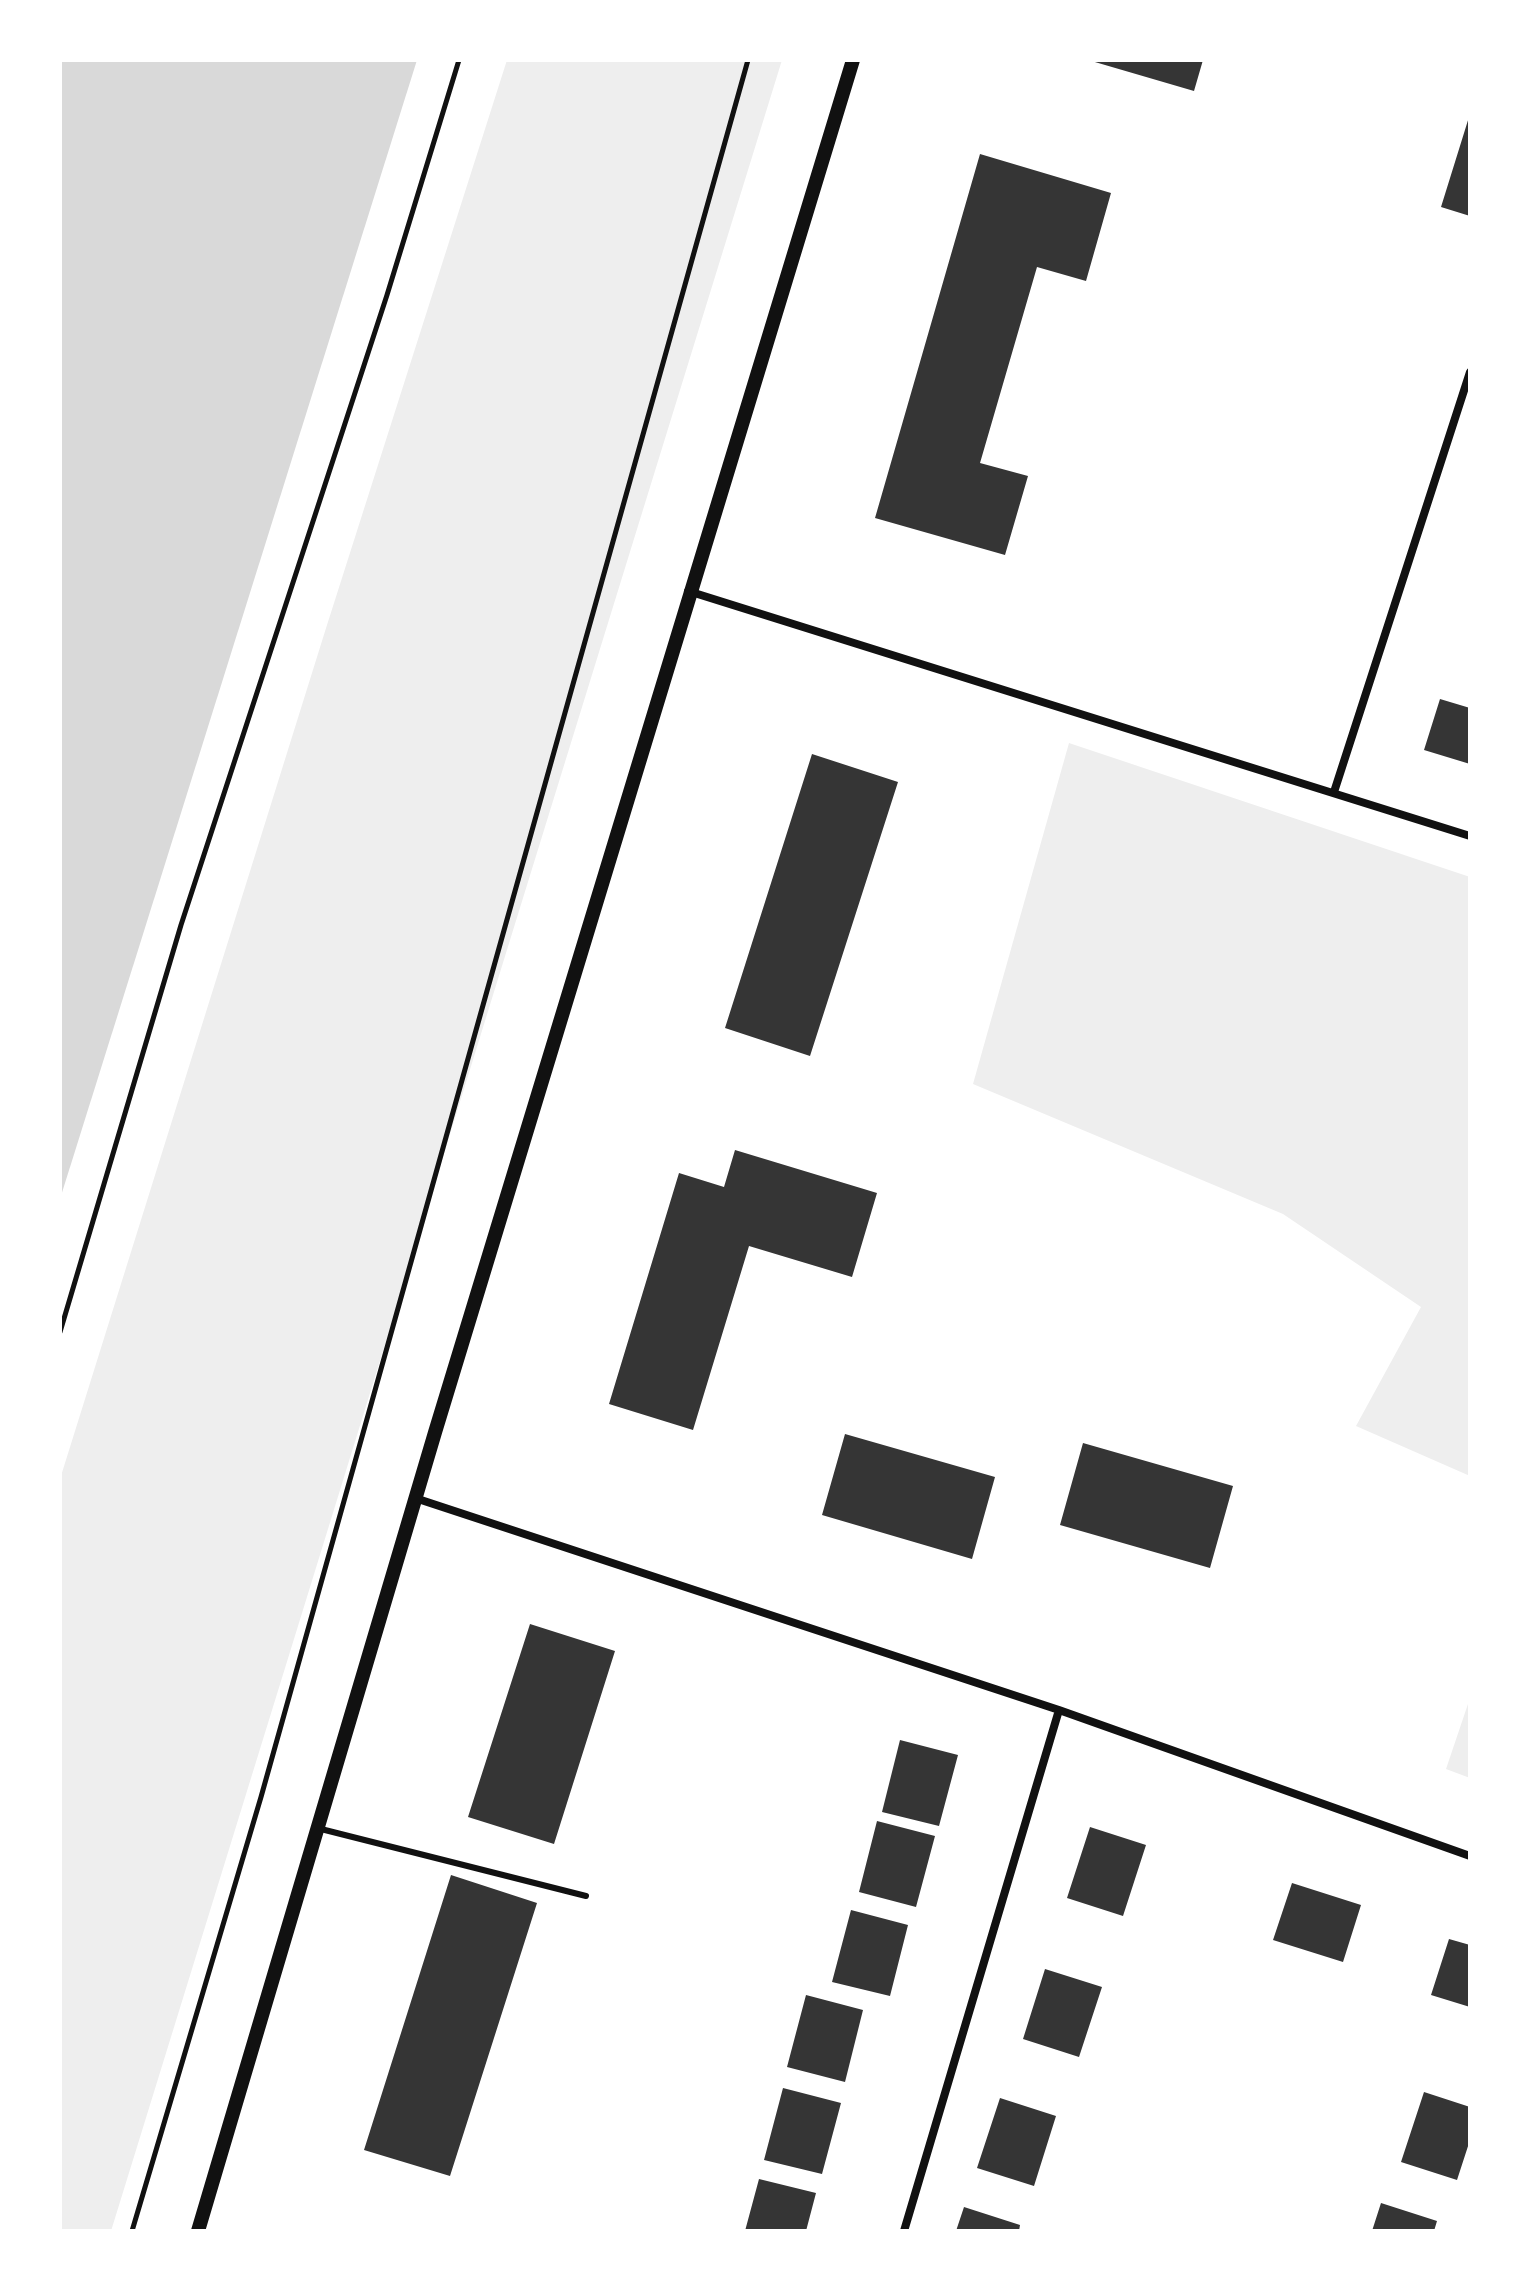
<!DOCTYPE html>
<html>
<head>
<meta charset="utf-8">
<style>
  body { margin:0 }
  #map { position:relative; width:1530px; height:2291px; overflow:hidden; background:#fff; font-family:Raleway,sans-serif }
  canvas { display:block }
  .frame { position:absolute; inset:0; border:62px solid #fff; pointer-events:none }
</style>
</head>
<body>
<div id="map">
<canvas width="1530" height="2291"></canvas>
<div class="frame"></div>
</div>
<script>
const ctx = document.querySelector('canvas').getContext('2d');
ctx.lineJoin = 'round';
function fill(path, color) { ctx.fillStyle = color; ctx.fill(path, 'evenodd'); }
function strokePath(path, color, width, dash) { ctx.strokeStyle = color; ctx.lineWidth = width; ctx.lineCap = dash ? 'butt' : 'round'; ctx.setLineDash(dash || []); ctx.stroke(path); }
const green = new Path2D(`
  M507,60H782L111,2231H60V1479L327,625Z
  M1069,743L1470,877V1476L1356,1426L1421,1307L1283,1214L973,1084Z
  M1470,1698V1778L1446,1769Z`);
const water = new Path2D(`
  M60,60H417L60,1199Z`);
const building = new Path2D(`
  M1088,60H1203L1194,91Z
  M1469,117H1470V216L1441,207Z
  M980,154L1111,193L1086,281L1037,267L980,463L1028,476L1005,555L875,518Z
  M1440,699L1470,708V764L1424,750Z
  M812,754L898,782L810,1056L725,1028Z
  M735,1150L877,1193L852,1277L749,1246L693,1430L609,1404L679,1173L724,1187Z
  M845,1434L995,1477L972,1559L822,1515Z
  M1083,1443L1233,1486L1210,1568L1060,1525Z
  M530,1624L615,1651L554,1844L468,1817Z
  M900,1740L958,1755L939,1826L882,1812Z
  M877,1821L935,1836L916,1907L859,1892Z
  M1090,1827L1146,1845L1123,1916L1067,1898Z
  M451,1875L537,1903L450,2176L364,2150Z
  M1292,1883L1361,1905L1343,1962L1273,1940Z
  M851,1910L908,1925L890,1996L832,1982Z
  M1449,1939L1470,1945V2007L1431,1995Z
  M1045,1969L1102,1987L1079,2057L1023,2039Z
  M806,1995L863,2010L845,2082L787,2067Z
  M783,2088L841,2103L822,2174L764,2160Z
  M1424,2092L1470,2107V2140L1457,2180L1401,2162Z
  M1000,2098L1056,2116L1034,2186L977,2168Z
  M759,2179L816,2193L806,2231H745Z
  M1381,2203L1437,2221L1434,2231H1372Z
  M964,2207L1020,2225L1019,2231H956Z`);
const path = new Path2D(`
  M60,1332L181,925L387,295L459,60
  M132,2231L261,1797L748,60`);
const service = new Path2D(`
  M317,1828L586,1896`);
const minor = new Path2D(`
  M688,591L1470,836
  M1334,792L1470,372
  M415,1498L1059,1710L1470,1856
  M904,2231L1059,1710`);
const tertiary = new Path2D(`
  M198,2231C412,1506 628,782 853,60`);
fill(green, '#eee');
fill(water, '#d9d9d9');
fill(building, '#353535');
strokePath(path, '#111', 5);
strokePath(service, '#111', 6);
strokePath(minor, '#111', 8);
strokePath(tertiary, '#111', 14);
</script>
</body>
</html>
